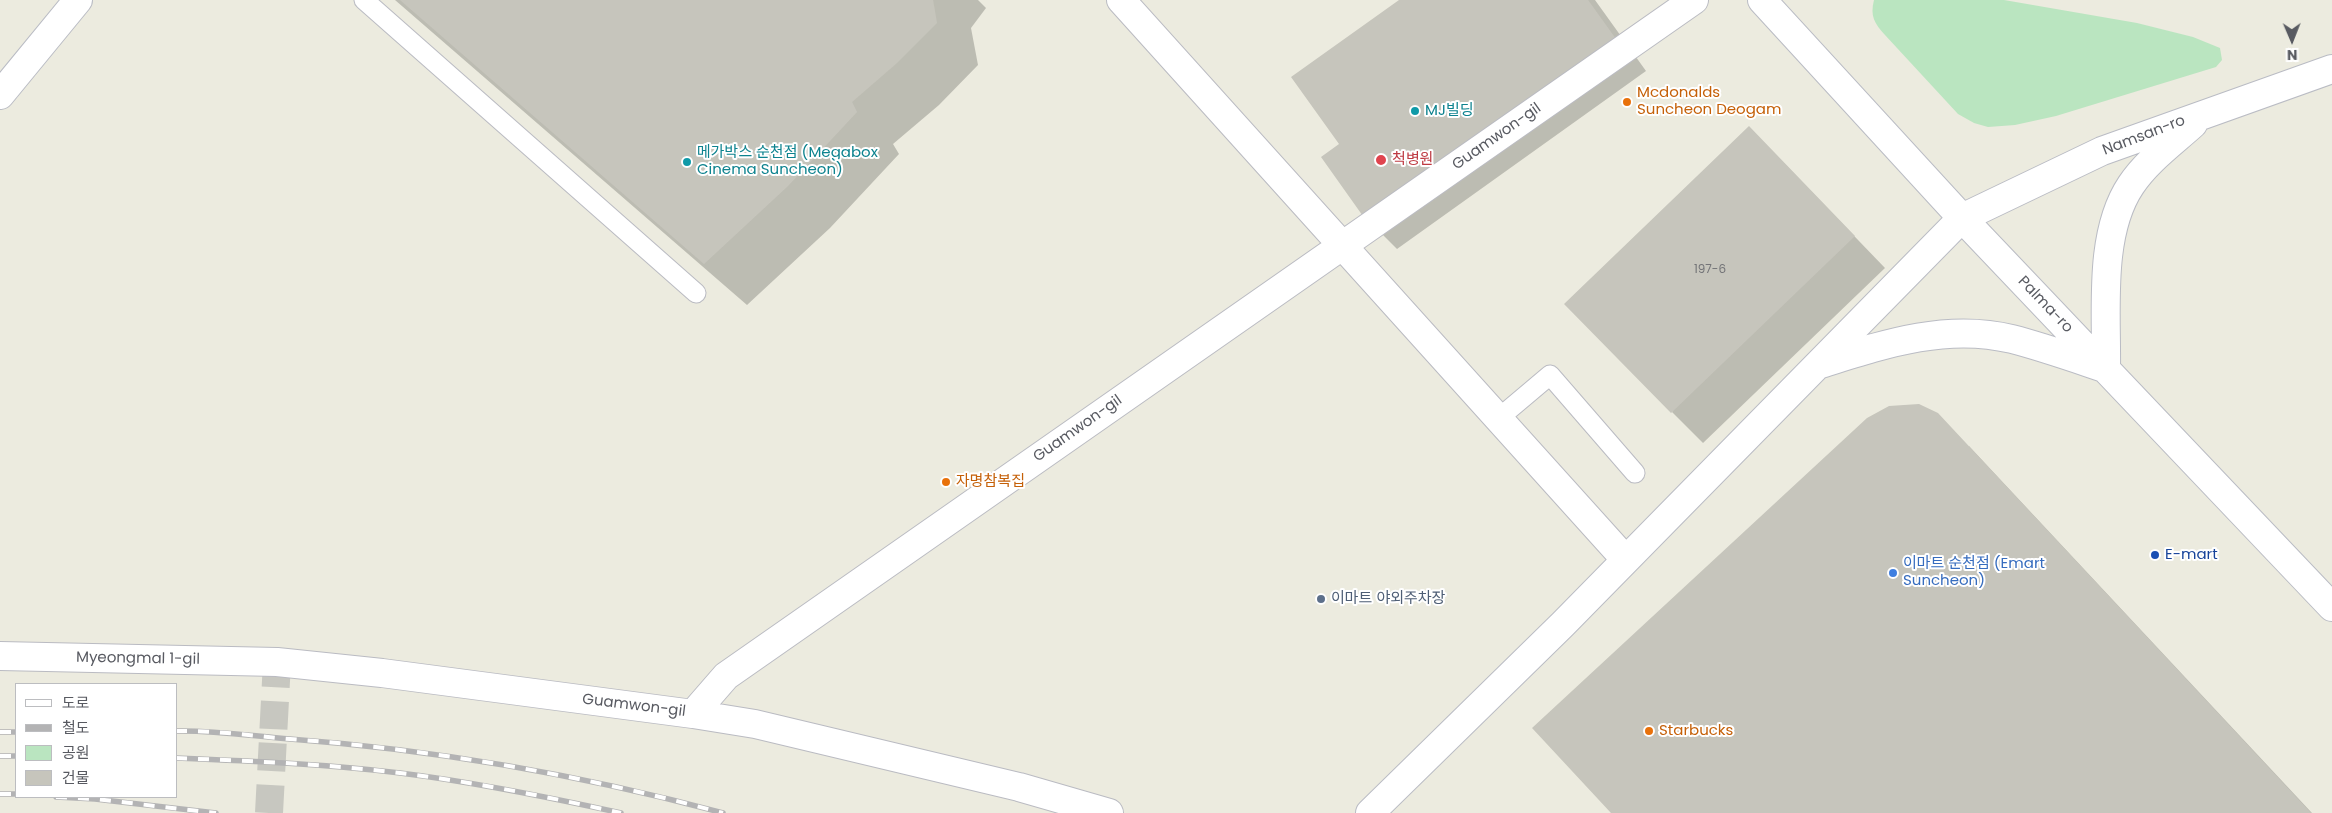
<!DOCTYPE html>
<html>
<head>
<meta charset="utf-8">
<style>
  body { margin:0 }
  #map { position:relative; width:2332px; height:813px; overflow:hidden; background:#ecebdf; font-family:Poppins,"Noto Sans KR",sans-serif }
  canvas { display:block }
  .legend { position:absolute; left:15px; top:683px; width:162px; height:115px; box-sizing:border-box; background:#fff; border:1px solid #bcbdc0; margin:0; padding:6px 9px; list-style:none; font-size:15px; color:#585a61 }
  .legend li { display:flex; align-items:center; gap:10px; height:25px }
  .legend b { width:25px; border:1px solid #bcbdc0 }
  .north { position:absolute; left:2267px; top:15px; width:50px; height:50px; -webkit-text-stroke:4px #fff; paint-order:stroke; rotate:179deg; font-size:14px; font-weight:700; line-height:20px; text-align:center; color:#585a61 }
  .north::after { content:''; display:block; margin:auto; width:18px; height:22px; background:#585a61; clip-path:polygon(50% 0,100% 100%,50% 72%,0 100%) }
</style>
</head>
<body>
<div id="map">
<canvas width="2332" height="813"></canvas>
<ul class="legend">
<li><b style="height:6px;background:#fff"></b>도로</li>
<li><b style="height:6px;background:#b3b3b4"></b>철도</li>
<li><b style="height:14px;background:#bae5c0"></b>공원</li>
<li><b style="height:14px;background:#c6c5bc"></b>건물</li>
</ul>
<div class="north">N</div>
</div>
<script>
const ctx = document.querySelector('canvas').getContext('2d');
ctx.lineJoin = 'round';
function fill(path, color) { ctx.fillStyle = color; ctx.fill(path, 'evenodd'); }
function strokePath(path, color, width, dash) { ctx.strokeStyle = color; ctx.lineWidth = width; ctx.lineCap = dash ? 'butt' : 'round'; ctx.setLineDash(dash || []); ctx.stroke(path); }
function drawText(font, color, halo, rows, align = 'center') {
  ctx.font = font + ' Poppins,"Noto Sans KR",sans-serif'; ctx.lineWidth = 4; ctx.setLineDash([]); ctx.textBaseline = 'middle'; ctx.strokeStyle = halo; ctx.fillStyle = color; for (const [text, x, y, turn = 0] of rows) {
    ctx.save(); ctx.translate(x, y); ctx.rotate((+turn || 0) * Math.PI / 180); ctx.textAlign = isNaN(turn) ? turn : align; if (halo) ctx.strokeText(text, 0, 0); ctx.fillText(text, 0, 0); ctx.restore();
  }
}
const green = new Path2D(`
  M1874,0H2004L2137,23L2193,37L2220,48L2222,60L2216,67L2056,116L2015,125L1988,127L1974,123L1958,114L1885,35C1874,23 1870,16 1874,0Z`);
const shadow = new Path2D(`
  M395,0H978L986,8L971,28L978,65L939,105L893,144L899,154L830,228L747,305Z
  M1401,0H1595L1646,71L1397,249L1366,218L1341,145Z
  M1780,159L1885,268L1703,443L1672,412Z
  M1969,446L2312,813H1613Z`);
const building = new Path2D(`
  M400,0H933L937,23L897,63L852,102L857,112L788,186L704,264Z
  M1399,0H1588L1616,39L1365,219L1321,157L1339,144L1291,77Z
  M1749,126L1855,236L1671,413L1564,304Z
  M1919,404L1938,413L2311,813H1611L1532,728L1867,418L1889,406Z`);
const streetTunnel = new Path2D(`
  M269,813L277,662`);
const lane = new Path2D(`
  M364,0L696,293
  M1499,418L1550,375L1635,473`);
const street = new Path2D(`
  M1121,0L1625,559
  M0,656L277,662L382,673L693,714L755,724L1019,787L1109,813
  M693,714L726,676L1694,0`);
const secondary = new Path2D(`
  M1762,0L1962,218L2332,607
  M0,95L78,0
  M1821,364C1884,344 1946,323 2012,339C2043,347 2074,358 2104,368
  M2106,368C2107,312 2098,234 2131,185C2147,161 2172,143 2193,124
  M1370,813L1563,624L1962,218L2102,151L2332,69`);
const rail = new Path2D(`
  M176,731C214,730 252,736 290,739C436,750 582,775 723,813
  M0,732H16
  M0,756H16
  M176,758C251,761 326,764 400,773C474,782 548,797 621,813
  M0,794H16
  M56,797L95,799L216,813`);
const markers = [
  [1627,102,5,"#e8710a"],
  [1415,111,5,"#0f9aa8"],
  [1381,160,6,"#e0444e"],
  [687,162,5,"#0f9aa8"],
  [946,482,5,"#e8710a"],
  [2155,555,5,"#1a4fb4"],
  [1893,573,5,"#3f7fe0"],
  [1321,599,5,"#5c6f8a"],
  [1649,731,5,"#e8710a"]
];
const numberNames = [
  ["197-6",1710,270]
];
const foodNames = [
  ["Mcdonalds",1637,93],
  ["Suncheon Deogam",1637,110],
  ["자명참복집",956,482],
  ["Starbucks",1659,731]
];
const cultureNames = [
  ["MJ빌딩",1425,111],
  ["메가박스 순천점 (Megabox",697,153],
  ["Cinema Suncheon)",697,170]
];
const streetNames = [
  ["Namsan-ro",2144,136,-21],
  ["Guamwon-gil",1497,137,-35],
  ["Palma-ro",2045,305,46],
  ["Guamwon-gil",1078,429,-35],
  ["Myeongmal 1-gil",138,659,1],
  ["Guamwon-gil",634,706,7]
];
const healthNames = [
  ["척병원",1392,160]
];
const transitNames = [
  ["E-mart",2165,555]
];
const shopNames = [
  ["이마트 순천점 (Emart",1903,564],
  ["Suncheon)",1903,581]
];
const serviceNames = [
  ["이마트 야외주차장",1331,599]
];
fill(green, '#bae5c0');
fill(shadow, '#0003');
fill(building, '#c6c5bc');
strokePath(streetTunnel, '#c7c7c0', 28, [28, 14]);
strokePath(lane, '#babbc2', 21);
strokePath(street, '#babbc2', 30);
strokePath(secondary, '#babcc4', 30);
strokePath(lane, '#fff', 19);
strokePath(street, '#fff', 28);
strokePath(secondary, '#fff', 28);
strokePath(rail, '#b3b3b4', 5.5);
strokePath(rail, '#fff', 4, [11]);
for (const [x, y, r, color] of markers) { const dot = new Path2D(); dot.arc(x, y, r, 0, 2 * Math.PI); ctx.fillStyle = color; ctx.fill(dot); strokePath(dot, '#fff', 2); }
drawText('12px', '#747578', null, numberNames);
drawText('15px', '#c56008', '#fff', foodNames, 'left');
drawText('15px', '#0d838f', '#fff', cultureNames, 'left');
drawText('15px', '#585a61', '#fff', streetNames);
drawText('15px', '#be3a42', '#fff', healthNames, 'left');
drawText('15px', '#164399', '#fff', transitNames, 'left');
drawText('15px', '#366cbe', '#fff', shopNames, 'left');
drawText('15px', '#4e5e75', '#fff', serviceNames, 'left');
</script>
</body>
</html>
